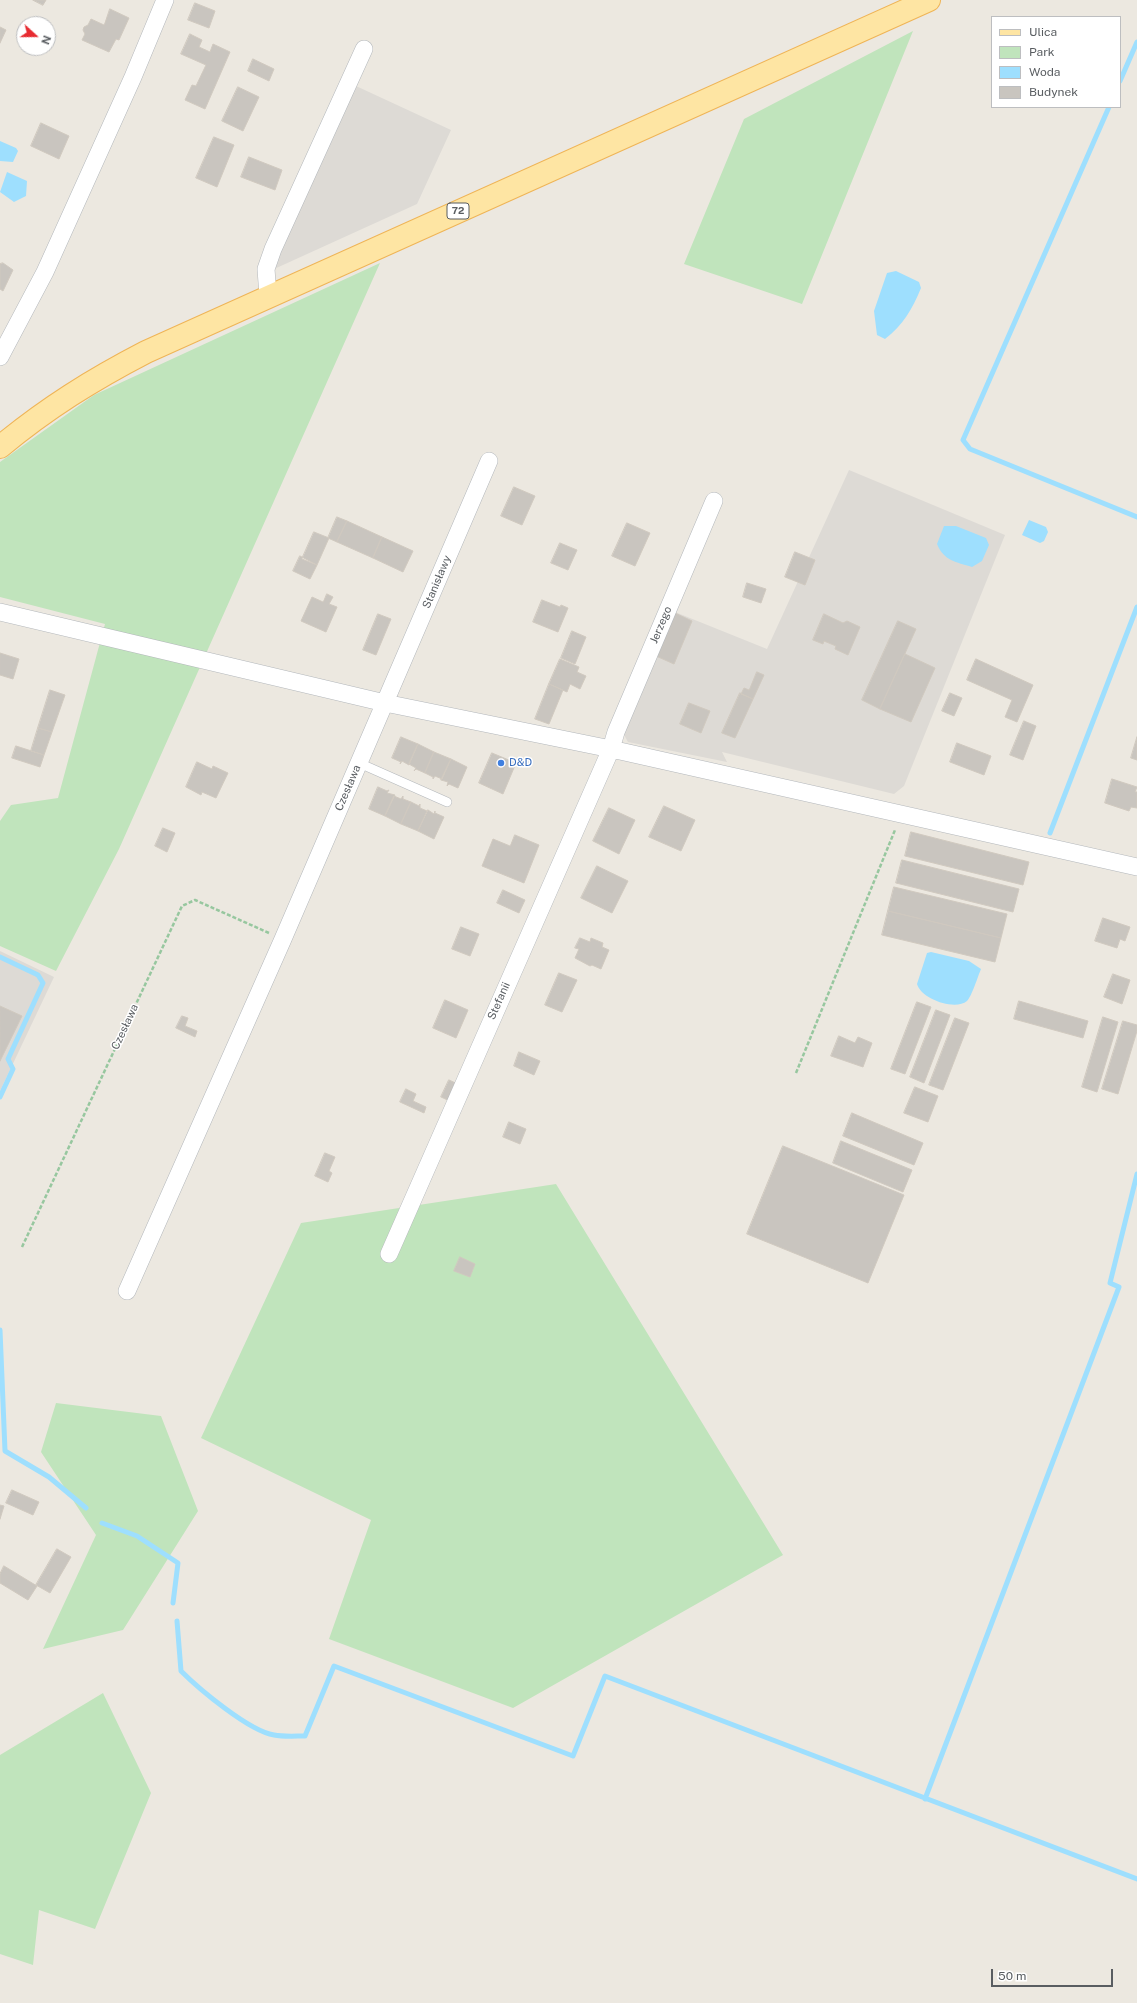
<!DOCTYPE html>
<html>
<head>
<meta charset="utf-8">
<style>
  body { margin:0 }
  #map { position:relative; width:1137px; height:2003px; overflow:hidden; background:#ece8e0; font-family:"Public Sans",sans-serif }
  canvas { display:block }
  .legend { position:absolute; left:991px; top:16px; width:130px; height:92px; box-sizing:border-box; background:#fff; border:1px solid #bdbec0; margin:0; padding:5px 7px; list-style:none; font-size:12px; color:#595d61 }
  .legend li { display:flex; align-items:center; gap:8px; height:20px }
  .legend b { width:20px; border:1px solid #bdbec0 }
  .north { position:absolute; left:16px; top:16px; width:40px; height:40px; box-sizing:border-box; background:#fff; border:1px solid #bdbec0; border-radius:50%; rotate:111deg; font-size:11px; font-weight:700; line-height:16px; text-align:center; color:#595d61 }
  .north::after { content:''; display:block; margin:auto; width:14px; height:18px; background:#e72b31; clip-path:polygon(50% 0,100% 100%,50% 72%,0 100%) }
  .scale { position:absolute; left:991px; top:1969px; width:122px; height:18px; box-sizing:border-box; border:2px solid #595d61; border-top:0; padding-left:5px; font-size:12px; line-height:14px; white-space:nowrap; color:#595d61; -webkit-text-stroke:3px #fff; paint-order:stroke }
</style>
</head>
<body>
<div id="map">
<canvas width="1137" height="2003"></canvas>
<ul class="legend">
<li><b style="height:5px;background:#fee5a3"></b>Ulica</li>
<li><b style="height:11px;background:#c0e4bc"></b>Park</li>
<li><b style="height:11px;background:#9edffe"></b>Woda</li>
<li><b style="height:11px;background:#c9c5bf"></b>Budynek</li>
</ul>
<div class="north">N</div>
<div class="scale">50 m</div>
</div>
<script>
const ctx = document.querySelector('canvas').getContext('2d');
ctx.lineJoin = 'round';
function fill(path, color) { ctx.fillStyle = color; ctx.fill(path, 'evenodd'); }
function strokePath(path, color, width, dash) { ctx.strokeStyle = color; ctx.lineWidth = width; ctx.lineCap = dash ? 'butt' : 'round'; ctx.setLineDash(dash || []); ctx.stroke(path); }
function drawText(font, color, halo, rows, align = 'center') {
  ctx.font = font + ' "Public Sans",sans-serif'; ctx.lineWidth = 3; ctx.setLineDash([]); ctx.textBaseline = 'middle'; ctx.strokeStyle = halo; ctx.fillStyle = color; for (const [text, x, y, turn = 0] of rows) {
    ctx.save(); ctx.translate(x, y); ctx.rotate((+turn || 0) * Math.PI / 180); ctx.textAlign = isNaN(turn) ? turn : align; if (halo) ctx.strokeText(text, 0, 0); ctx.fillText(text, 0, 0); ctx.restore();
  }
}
const industrial = new Path2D(`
  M356,86L451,130L417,204L272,270Z
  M849,470L1005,535L904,786L894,794L722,752L727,762L628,742L623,733L675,612L767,649Z
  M0,951L54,977L0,1091Z`);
const green = new Path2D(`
  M913,31L802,304L684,264L744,119Z
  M380,263L119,849L56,971L0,946V821L11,805L58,798L105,624L0,597V462L94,395Z
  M556,1184L783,1555L513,1708L329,1639L371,1520L201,1438L301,1223Z
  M56,1403L161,1416L198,1511L123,1630L43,1649L96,1535L41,1452Z
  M103,1693L151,1793L95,1929L39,1910L33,1965L0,1954V1755Z`);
const water = new Path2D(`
  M0,141L16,148L18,151L13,162L0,161Z
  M7,172L27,181L26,196L14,202L0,192Z
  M896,271L919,282L921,288C912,310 903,325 885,339L877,335L874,311L887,273Z
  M1029,520L1046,527L1048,532L1044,541L1040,543L1022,535Z
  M944,526H956L986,538L989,545L982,561L972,567C956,562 944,561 937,544Z
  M931,952L969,961L981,969C978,976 972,996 967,1001C955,1011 921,999 917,984L927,953Z`);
const stream = new Path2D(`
  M1120,81L1137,42
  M1109,107L963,440L970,449L1137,517
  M1050,833L1137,607
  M0,957L38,975L43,983L8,1059L13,1069L0,1097
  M0,1330L5,1451L49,1477L86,1508
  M102,1523L137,1536L178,1563L173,1603
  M177,1621L181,1671C199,1689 249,1731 274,1735C284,1737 295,1736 305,1736L334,1666L573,1756L605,1676L1137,1879
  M925,1799L1119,1287L1110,1283L1137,1174`);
const building = new Path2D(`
  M33,0H46L43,5Z
  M195,3L215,11L209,28L188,20Z
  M110,9L129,18L119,40L116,39L109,52L82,40L85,34L83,30L84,27L88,25L91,19L104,25Z
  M0,27L6,30L0,43Z
  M190,34L202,40L199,47L210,52L213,44L230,52L205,109L185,100L192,85L196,86L206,65L181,54Z
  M253,59L274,69L269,81L248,71Z
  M238,87L259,97L243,131L222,121Z
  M41,123L69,136L59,159L31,146Z
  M214,137L234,145L217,187L196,178Z
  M249,157L282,170L275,190L241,177Z
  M3,263L13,270L3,291L0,289V264Z
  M514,487L535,496L522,525L501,516Z
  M337,517L347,521L337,542L328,538Z
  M347,521L382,537L373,558L337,542Z
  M627,523L650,533L635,566L612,556Z
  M314,532L329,538L317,565L302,559Z
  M382,537L413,551L403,572L373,558Z
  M560,543L577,550L568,570L551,563Z
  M795,552L815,560L805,585L785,577Z
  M300,556L317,565L310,579L293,571Z
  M747,583L766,589L761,603L743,597Z
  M327,594L333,597L329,604L337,607L326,632L301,621L312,597L323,602Z
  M542,600L560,607L561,605L568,608L558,632L533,622Z
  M675,613L692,621L674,664L656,656Z
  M378,614L391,619L376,655L363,650Z
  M824,614L843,623L847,621L860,627L848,655L835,649L836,646L824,641L823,644L813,640Z
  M898,621L916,629L880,709L862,700Z
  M572,631L586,637L575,664L561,658Z
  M0,653L19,659L13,679L0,675Z
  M905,654L935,668L911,722L880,709Z
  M560,659L579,667L577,672L586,676L580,689L570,684L567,692L549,684Z
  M976,659L1033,685L1017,722L1005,717L1012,700L967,680Z
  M757,672L764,675L753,699L741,694L744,688L749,690Z
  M549,684L563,690L549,724L535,719Z
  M50,690L65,695L52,732L38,728Z
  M740,693L753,699L735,738L722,733Z
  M950,693L962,698L954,716L942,711Z
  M689,703L710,711L701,733L680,724Z
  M1024,721L1036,726L1023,760L1010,755Z
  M38,728L52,732L44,755L31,751Z
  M401,737L418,744L409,765L402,761L400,764L401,762L392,758Z
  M1137,737V760L1131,758Z
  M957,743L991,756L984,775L950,762Z
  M418,744L434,752L425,773L416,769L414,771L416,768L409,764Z
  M16,746L44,755L40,767L12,758Z
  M434,752L451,759L442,779L435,776L433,779V777L425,773Z
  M492,753L516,763L503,794L479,783Z
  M451,759L467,767L458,788L449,784L447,786L448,782L441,780Z
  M197,762L212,769L213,766L228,773L216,798L202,792L201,795L186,787Z
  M1112,779L1137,787L1135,792H1137V808L1131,807L1129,811L1105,803Z
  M378,787L387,791L389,790L387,793L395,795L385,816L369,809Z
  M394,796L401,799L403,796V799L411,802L401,824L385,816Z
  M411,802L419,806L420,804V808L427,811L418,831L401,824Z
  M664,806L695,820L681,851L649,837Z
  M609,808L635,820L619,854L593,841Z
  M428,810L434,814L435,811V813L444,817L434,839L418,831Z
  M163,828L175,833L167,852L155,846Z
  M911,832L1029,862L1023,885L905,856Z
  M515,835L539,845L524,883L482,866L493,839L510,846Z
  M902,860L1019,889L1013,912L896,883Z
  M597,866L628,881L612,913L581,898Z
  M894,887L1007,914L1001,938L888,911Z
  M503,890L525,900L519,913L497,903Z
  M888,911L1001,938L995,962L882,935Z
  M1103,918L1130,927L1125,941L1120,939L1117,948L1095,941Z
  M461,927L479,934L470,956L452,949Z
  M580,938L590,942L591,938L603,943L602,947L609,950L601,969L592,965L590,966L575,958L579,949L575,948Z
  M559,973L577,980L562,1012L545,1005Z
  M1113,974L1130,980L1122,1004L1104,997Z
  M445,1000L468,1010L456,1038L433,1028Z
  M1019,1001L1088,1021L1083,1038L1014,1019Z
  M917,1002L931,1007L905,1074L891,1069Z
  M0,1006L22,1016L0,1061Z
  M936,1010L950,1015L924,1083L910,1077Z
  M182,1016L188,1018L185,1026L197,1031L195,1037L176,1028Z
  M1103,1017L1118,1022L1097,1092L1082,1087Z
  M955,1018L969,1023L943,1090L929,1085Z
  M1123,1021L1137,1025V1031L1118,1094L1102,1089Z
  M839,1036L855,1043L858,1037L872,1043L863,1067L831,1056Z
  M519,1052L540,1061L534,1075L514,1066Z
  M449,1080L460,1085L452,1102L441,1097Z
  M915,1087L938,1096L928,1122L904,1113Z
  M406,1089L416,1094L413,1101L426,1107L424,1113L400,1102Z
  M852,1113L923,1143L914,1165L843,1136Z
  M509,1122L526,1129L520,1144L503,1137Z
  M841,1141L912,1170L903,1192L833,1163Z
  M783,1146L904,1195L868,1283L747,1234Z
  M325,1153L335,1157L329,1171L332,1173L328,1182L315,1176Z
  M460,1257L475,1264L470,1277L454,1271Z
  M12,1490L39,1502L33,1515L6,1503Z
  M0,1505L4,1506L0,1519Z
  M57,1549L71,1557L50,1593L36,1585Z
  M4,1566L37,1586L28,1600L0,1583V1574Z`);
const path = new Path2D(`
  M796,1073L895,830
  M22,1247L182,906L195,900L269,933`);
const lane = new Path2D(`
  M359,763L447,802`);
const street = new Path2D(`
  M268,296L266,269L273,249L364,49
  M0,357L45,272L133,77L165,0
  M0,612L385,703L611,749L1137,867
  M389,1254L611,749L616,732L714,501
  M127,1291L283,939L489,461`);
const primary = new Path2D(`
  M0,447C47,408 92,380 146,352L929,0`);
const markers = [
  [501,763,4,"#3f7fe0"]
];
const shields = [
  [458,211,22]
];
const shieldNames = [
  ["72",458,211]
];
const streetNames = [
  ["Stanisławy",437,582,-67],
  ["Jerzego",661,625,-67],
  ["Czesława",348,788,-67],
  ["Stefanii",499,1001,-66],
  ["Czesława",125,1027,-65]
];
const shopNames = [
  ["D&D",509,763]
];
fill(industrial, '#dddad5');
fill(green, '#c0e4bc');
fill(water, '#9edffe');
strokePath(stream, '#9edffe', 5);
fill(building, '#c9c5bf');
strokePath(building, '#d0c9bf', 1);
strokePath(lane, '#b3b7bb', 10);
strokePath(street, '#b3b7bb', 18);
strokePath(primary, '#efb456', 24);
strokePath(path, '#97c79f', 2.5, [4, 2]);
strokePath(lane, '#fff', 9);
strokePath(street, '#fff', 17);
strokePath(primary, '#fee5a3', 22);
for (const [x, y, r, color] of markers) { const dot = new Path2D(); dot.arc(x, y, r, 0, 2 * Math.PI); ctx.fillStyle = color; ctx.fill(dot); strokePath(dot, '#fff', 1.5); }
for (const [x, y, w] of shields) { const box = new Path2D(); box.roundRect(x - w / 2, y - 8, w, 16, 3); ctx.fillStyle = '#fff'; ctx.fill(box); strokePath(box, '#595d61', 1); }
drawText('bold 10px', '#595d61', null, shieldNames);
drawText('11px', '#595d61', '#fff', streetNames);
drawText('11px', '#366cbe', '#fff', shopNames, 'left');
</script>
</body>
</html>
